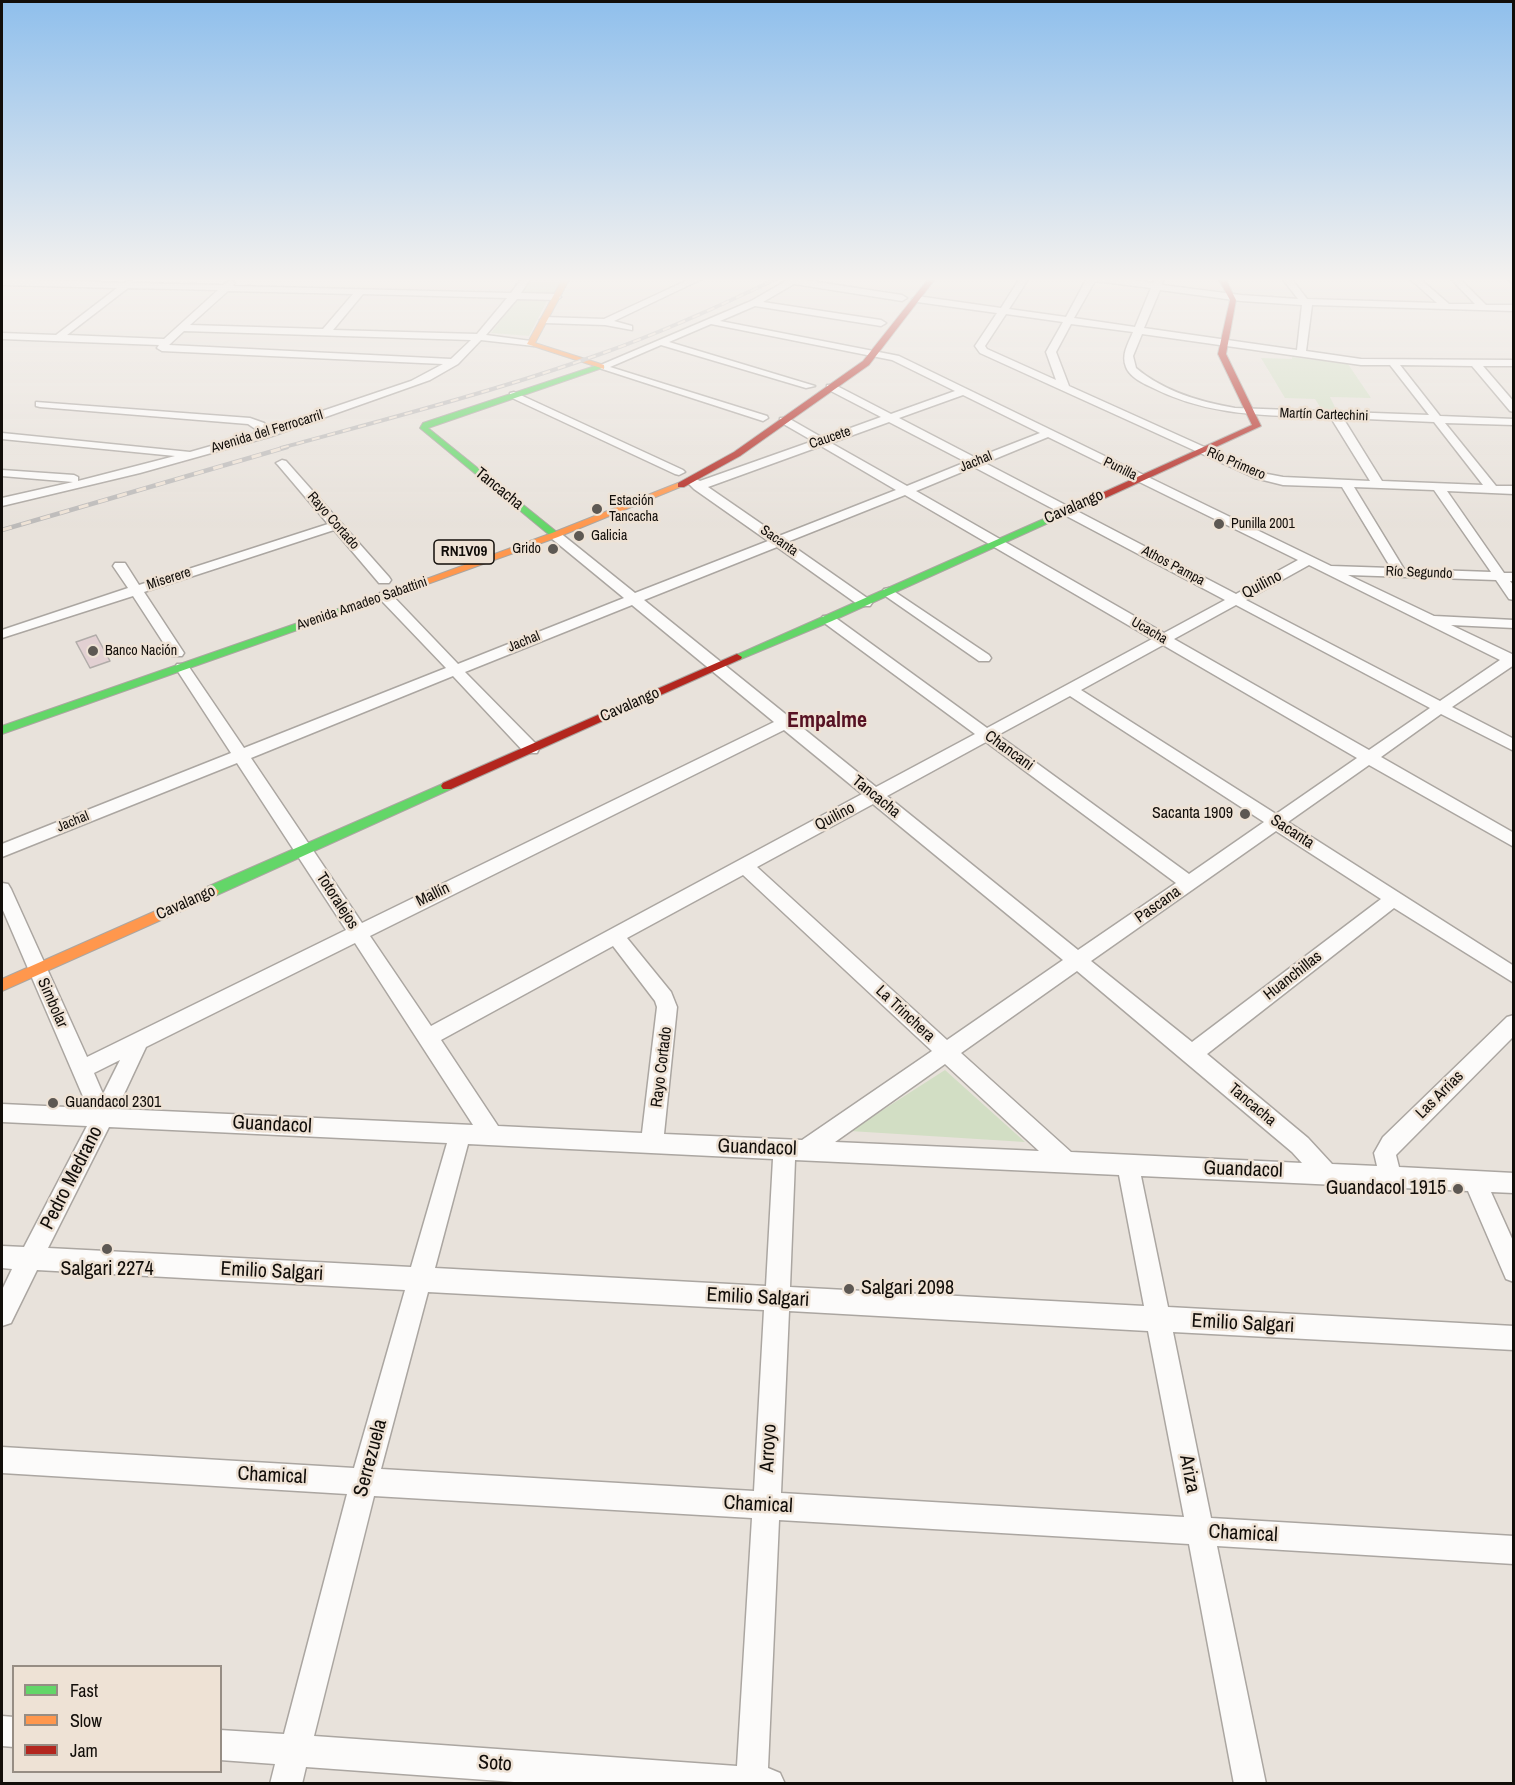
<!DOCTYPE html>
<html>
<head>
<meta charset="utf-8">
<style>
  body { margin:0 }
  #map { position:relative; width:1515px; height:1785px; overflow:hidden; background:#e8e2db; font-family:"Archivo Narrow",sans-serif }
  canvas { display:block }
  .frame { position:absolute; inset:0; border:3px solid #120e0a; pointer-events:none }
  .legend { position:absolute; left:12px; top:1665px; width:210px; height:108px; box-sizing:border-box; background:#eee2d5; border:2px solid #968d84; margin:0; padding:8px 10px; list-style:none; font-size:18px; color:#120e0a }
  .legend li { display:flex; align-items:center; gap:12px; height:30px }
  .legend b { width:30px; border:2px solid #968d84 }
</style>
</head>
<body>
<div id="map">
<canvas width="1515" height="1785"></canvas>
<div class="frame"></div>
<ul class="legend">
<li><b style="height:8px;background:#63d668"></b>Fast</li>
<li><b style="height:8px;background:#ff974d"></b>Slow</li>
<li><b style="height:8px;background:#b3261e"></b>Jam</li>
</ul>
</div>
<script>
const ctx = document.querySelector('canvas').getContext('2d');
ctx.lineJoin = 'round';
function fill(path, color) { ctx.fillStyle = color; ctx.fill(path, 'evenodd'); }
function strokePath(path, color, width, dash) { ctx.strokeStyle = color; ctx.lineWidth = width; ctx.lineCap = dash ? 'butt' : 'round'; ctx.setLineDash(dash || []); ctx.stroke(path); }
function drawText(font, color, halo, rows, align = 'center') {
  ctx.font = font + ' "Archivo Narrow",sans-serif'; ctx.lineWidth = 5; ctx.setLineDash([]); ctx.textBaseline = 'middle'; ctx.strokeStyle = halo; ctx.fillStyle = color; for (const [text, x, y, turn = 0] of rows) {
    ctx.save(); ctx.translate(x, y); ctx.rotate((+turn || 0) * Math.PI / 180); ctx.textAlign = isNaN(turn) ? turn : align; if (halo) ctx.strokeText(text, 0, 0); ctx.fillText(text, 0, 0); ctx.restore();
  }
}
const green = new Path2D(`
  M529,278H564L555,295H518Z
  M518,298L548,299L529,336L491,333Z
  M1292,357L1348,364L1371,398L1330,397L1337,411L1322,410L1315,399L1285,398L1261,358L1292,359Z
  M945,1070L1025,1142L850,1131Z`);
const building = new Path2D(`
  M96,635L110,661L90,668L76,642Z`);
const street = new Path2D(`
  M522,278H531L521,293L557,294L561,297L557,300L517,299L486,335L531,341L534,342V346L481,340L458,364L430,380L272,436L140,473L2,506V498L73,482L2,476V470L74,475L78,477V481L175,456L2,439V433L190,452L260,432L248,424L40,407L36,406V402L250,418L264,423L269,429L411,381L443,364L162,351L157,348L159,345L2,339V333L56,335L117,288L2,285V279L124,283L129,280L133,283L223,285L231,280L235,283L233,286L511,293ZM128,288L218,290L164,339L67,335ZM228,291L353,294L323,329L190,325ZM363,294L507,298L477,334L333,330ZM184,331L471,340L451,359L169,345Z
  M692,278H704L614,321L632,326V330L605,325L545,323L540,320L545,317L604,319Z
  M791,278L902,295L907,298L902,301L794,284L763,302L881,320L886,323L881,326L755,306L720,321L899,356L1331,566L1391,568L1342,487L1283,485L1255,478L980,353L975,346L997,313L917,302L912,299L917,296L1001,308L1020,278H1029L1009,309L1066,317L1087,278H1117L1153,283L1155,278H1164L1162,285L1241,295L1298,299L1282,278H1291L1307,299L1437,303L1409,278H1419L1449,304H1475L1450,278H1459L1486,305H1514V311L1312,305L1306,351L1361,359L1514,360V366H1483L1514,402V412L1510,411L1472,366L1400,365L1440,416L1514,419V425L1445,423L1496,486H1514V494L1447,491L1504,573H1514V581H1510L1514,586V600L1509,599L1496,580L1348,575L1434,616L1514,620V628L1451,625L1514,655V665L1452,707L1514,739V751L1441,714L1381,757L1514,833V847L1369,765L1288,822L1514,966V983L1394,908L1207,1054L1308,1138L1332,1164L1377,1166L1374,1153L1383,1137L1507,1017L1514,1015V1036L1396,1155L1399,1167L1514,1173V1193L1491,1192L1514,1243V1282L1506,1279L1468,1191L1141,1176L1168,1307L1514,1326V1350L1173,1332L1211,1518L1514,1536V1564L1217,1546L1266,1784H1234L1189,1544L779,1520L768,1768L780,1773L785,1784H542L306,1767L302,1784H270L275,1764L220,1760V1730L284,1734L347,1494L2,1473V1447L354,1468L405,1290L37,1270L11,1323L2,1326V1290L12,1269L2,1268V1246L24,1247L87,1126L2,1122V1104L88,1108L2,908V883L8,884L11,889L87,1057L346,930L237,763L2,857V844L231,753L175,667L177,664H187L244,748L446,668L380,599L378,596L380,593H390L458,664L624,598L551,538L549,535L551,532H559L635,593L768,541L694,489L686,481L688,479L692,477L700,481L813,441L780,422V418H788L823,438L881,417L827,389V385H835L891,414L955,391L892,360L711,324L669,342L815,386L806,388L661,345L610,367L767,416L768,418L763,421L596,367L751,301ZM1095,281L1151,288L1135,327L1074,318ZM1160,290L1241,301L1302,305L1297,350L1144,328ZM1006,314L1063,322L1046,352L1056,380L987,349L985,346ZM1071,324L1133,332C1128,344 1121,355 1126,367C1129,376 1142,383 1151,387C1209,417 1267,415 1331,418L1370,481L1283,477L1262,473L1069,386L1056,352ZM1142,334L1361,365H1390L1429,415L1235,408C1200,402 1163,391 1136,368L1133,356ZM963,395L1040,433L976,458L899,418ZM1343,418L1434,422L1483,485L1382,481ZM889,422L966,462L907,486L831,443ZM1048,437L1298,560L1236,594L985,463ZM821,446L896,490L779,536L708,487ZM974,467L1225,600L1164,633L916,491ZM1354,487L1434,490L1491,572L1404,569ZM905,495L1152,639L987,728L833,616H823L821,619L823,622L975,734L876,787L644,600L777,547L860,606H870L872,603L870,600L787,542ZM1309,565L1500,660L1440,701L1246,600ZM632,605L774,722L362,923L251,758L453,676L525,753H537L539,749L537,745L465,672ZM1236,605L1430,708L1369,750L1174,639ZM1163,645L1357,758L1276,814L1081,690ZM1070,696L1264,822L1189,874L998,735ZM784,730L862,794L431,1026L370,936ZM986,742L1176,883L1078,950L887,796ZM873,804L1063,960L947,1040L757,867ZM1276,831L1381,899L1192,1042L1091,961ZM743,875L932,1051L802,1140L664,1134L677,1007L671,992L627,938ZM355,943L473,1125L117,1109L146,1047ZM613,946L655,1001L657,1007L642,1133L498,1126L441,1040ZM1077,971L1292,1152L1302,1163L1071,1152L961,1053ZM120,1060L103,1094L94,1073ZM945,1064L1039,1151L835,1142ZM109,1127L447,1143L411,1267L48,1248ZM468,1144L773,1159L766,1286L435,1268ZM795,1160L1119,1175L1144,1306L790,1287ZM428,1292L764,1310L754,1491L381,1469ZM789,1311L1148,1331L1184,1517L781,1493ZM374,1496L752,1518L737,1766L314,1736Z
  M1507,278H1514V285Z
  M514,392L683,470L685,472L679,475L675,474L510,397V393Z
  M282,460L286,461L389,577L391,580L389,583H379L334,530L144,592L184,653L182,656H172L133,596L2,638V630L128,588L113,566L115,563H125L139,585L328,524L278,465L276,463Z
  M889,588L989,655L991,658L989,661H979L884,595L882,592L884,589Z
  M2,1716L14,1717V1747L2,1746Z`);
const fast = new Path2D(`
  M598,365L605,367L428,428L558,533V537H552L420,428L423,423Z
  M1082,502L1090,504L832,621L741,659L737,660L732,657Z
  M404,586L409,589L408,591L2,734V726Z
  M447,782L451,783L453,786L451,789L217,895L212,896L205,891L207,887Z`);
const slow = new Path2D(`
  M563,278H570L535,343L604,365V369L527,344Z
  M678,483L685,485L558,537L408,591H400L399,589L552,533Z
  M212,886L219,891L217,895L2,991V979Z`);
const jam = new Path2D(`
  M929,278H936L869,365L740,456L684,487H678V483L734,452L863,361Z
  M1218,278H1225L1236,300L1226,354L1261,426L1088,506H1082V502L1252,425L1218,354L1230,300Z
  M737,654L742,657L741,659L451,789H443L441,786L443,783Z`);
const railFar1 = new Path2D(`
  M281,448C390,418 500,390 606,352C665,331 722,305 778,278`);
const rail = new Path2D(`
  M2,530L287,447`);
const markers = [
  [597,509,6,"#5d5853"],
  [1219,524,6,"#5d5853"],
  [579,536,6,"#5d5853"],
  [553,549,6,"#5d5853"],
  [93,651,6,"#5d5853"],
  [1245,814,6,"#5d5853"],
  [53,1103,6,"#5d5853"],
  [1458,1189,6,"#5d5853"],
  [107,1249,6,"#5d5853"],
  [849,1289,6,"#5d5853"]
];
const farStreetnames = [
  ["Martín Cartechini",1324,415,2],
  ["Avenida del Ferrocarril",267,432,-17],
  ["Caucete",830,438,-19],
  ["Jachal",976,462,-22],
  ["Río Primero",1236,464,23],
  ["Punilla",1120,469,26],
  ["Rayo Cortado",333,521,49],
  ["Sacanta",779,541,35],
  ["Athos Pampa",1173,566,28],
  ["Río Segundo",1419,573,2],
  ["Miserere",169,579,-18],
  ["Avenida Amadeo Sabattini",362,604,-19],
  ["Ucacha",1149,631,30],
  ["Jachal",524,642,-22],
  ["Jachal",73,822,-22]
];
const farPoinames = [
  ["Estación",609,501],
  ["Tancacha",609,517],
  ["Punilla 2001",1231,524],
  ["Galicia",591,536],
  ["Grido",541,549,"right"],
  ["Banco Nación",105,651]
];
const shields = [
  [464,552,60]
];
const shieldNames = [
  ["RN1V09",464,552]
];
const streetNames = [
  ["Tancacha",499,489,39],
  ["Cavalango",1074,507,-24],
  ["Quilino",1262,585,-28],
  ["Cavalango",630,705,-24],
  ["Chancani",1009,751,36],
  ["Tancacha",876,797,39],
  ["Quilino",835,817,-28],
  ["Sacanta",1292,832,33],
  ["Mallín",433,895,-26],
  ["Totoralejos",337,901,57],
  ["Cavalango",186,903,-24],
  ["Pascana",1158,905,-35],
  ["Huanchillas",1293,976,-38],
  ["Simbolar",52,1003,66],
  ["La Trinchera",905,1014,43],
  ["Rayo Cortado",662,1067,-83],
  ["Las Arrias",1440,1095,-45],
  ["Tancacha",1252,1105,40]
];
const poiNames = [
  ["Sacanta 1909",1233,814],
  ["Guandacol 2301",65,1103,"left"]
];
const nearStreetnames = [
  ["Guandacol",272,1125,3],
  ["Guandacol",757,1148,2],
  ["Guandacol",1243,1170,2],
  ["Pedro Medrano",72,1178,-63],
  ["Emilio Salgari",272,1272,3],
  ["Emilio Salgari",758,1298,3],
  ["Emilio Salgari",1243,1324,3],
  ["Arroyo",769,1448,-87],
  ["Serrezuela",371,1458,-75],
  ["Ariza",1189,1474,79],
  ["Chamical",272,1476,3],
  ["Chamical",758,1505,3],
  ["Chamical",1243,1534,3],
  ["Soto",495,1764,4]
];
const nearPoinames = [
  ["Guandacol 1915",1446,1189],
  ["Salgari 2274",107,1270,"center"],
  ["Salgari 2098",861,1289,"left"]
];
const districtNames = [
  ["Empalme",827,721]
];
fill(green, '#d2dec4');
fill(building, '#e2d0d2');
strokePath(building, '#b1aca9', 1.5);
strokePath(street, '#aba6a1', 3);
strokePath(fast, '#aba6a1', 2);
strokePath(slow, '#aba6a1', 2);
strokePath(jam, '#aba6a1', 2);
fill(street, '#fcfbfa');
fill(fast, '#63d668');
fill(slow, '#ff974d');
fill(jam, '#b3261e');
strokePath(railFar1, '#bcbab9', 4);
strokePath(rail, '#bcbab9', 4.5);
strokePath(railFar1, '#eee2d5', 2, [8]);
strokePath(rail, '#eee2d5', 3, [10]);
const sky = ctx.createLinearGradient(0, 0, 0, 528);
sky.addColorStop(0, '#8fbfec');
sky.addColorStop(0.53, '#f5f2ef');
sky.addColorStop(1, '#f5f2ef00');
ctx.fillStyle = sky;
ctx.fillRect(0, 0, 1515, 528);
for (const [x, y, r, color] of markers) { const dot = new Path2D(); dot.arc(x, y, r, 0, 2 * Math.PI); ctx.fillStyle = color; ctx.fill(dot); strokePath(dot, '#eee2d5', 2); }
drawText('14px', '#120e0a', '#eee2d5', farStreetnames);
drawText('14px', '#120e0a', '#eee2d5', farPoinames, 'left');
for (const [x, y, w] of shields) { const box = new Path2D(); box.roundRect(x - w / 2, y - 12, w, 24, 4.5); ctx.fillStyle = '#eee2d5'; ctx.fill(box); strokePath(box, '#120e0a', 1.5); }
drawText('bold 15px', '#120e0a', null, shieldNames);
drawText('16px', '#120e0a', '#eee2d5', streetNames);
drawText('16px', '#120e0a', '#eee2d5', poiNames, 'right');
drawText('20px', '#120e0a', '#eee2d5', nearStreetnames);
drawText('20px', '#120e0a', '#eee2d5', nearPoinames, 'right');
drawText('bold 22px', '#571223', '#eee2d5', districtNames);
</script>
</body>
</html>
